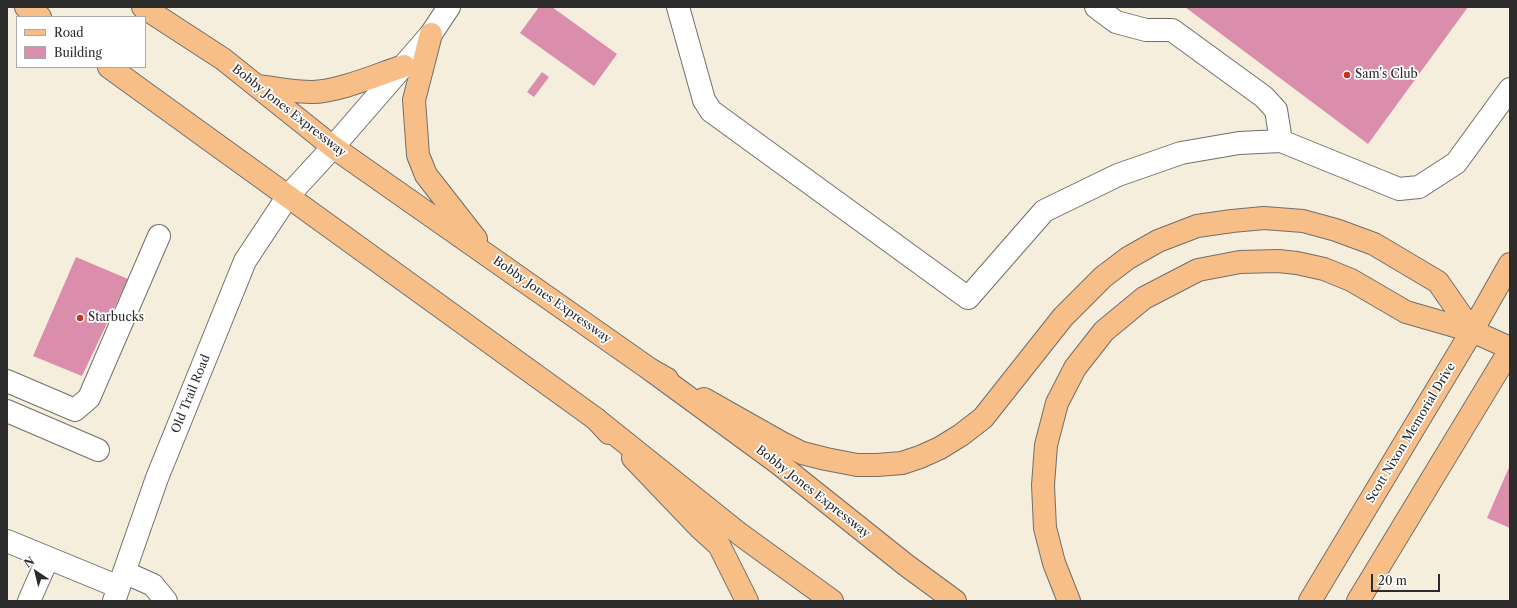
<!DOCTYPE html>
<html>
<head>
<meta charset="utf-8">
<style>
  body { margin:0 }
  #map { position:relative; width:1517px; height:608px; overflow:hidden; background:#f6eedd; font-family:"Libre Caslon Text",serif }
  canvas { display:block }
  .frame { position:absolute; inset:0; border:8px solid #2b2b2b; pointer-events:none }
  .legend { position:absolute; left:16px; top:16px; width:130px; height:52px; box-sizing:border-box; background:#fff; border:1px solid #aaa; margin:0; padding:5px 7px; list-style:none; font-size:12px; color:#2b2b2b }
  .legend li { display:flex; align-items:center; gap:8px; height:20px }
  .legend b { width:20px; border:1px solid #aaa }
  .north { position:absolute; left:16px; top:552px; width:40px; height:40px; -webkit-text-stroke:3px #fff; paint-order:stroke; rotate:325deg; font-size:11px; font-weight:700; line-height:16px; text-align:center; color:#2b2b2b }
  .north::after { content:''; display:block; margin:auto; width:14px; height:18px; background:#2b2b2b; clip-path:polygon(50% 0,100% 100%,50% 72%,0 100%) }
  .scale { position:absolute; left:1371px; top:574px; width:69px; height:18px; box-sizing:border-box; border:2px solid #2b2b2b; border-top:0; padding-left:5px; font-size:12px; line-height:14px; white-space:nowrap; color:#2b2b2b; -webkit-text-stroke:3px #fff; paint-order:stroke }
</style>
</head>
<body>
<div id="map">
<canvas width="1517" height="608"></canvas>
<div class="frame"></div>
<ul class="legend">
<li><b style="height:5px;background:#f7be88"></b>Road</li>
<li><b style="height:11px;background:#db8eac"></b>Building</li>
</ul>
<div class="north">N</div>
<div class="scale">20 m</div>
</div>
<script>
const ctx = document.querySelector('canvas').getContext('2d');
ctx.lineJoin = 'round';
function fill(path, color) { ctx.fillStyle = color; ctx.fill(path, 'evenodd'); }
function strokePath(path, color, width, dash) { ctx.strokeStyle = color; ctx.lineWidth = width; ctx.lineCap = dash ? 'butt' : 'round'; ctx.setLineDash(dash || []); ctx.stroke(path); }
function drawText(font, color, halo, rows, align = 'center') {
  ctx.font = font + ' "Libre Caslon Text",serif'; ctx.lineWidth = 3.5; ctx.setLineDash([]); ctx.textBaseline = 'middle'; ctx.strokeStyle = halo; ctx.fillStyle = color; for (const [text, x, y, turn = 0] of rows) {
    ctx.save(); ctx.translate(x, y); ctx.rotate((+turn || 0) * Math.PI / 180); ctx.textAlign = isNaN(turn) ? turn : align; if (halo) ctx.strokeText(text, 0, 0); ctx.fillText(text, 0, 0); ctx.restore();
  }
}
const building = new Path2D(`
  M539,7H552L617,54L594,86L520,33Z
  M1185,7H1468L1368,144Z
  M542,72L549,77L534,97L527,92Z
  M76,257L128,279L82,376L33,356Z
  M1510,465V528L1487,518Z`);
const minor = new Path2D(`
  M678,7L704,100L711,111L968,298L1044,211L1118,175L1181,153L1239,143L1281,141L1399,189L1419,187L1456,163L1510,89
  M1096,7L1116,22L1146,30H1172L1264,97L1276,110L1281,141
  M7,381L75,410L89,398L159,236
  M7,411L98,450
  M7,541L119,587
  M124,572L153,585L166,601
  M29,601L48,558
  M114,601L157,478L245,261L288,196L333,147L431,34L449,7`);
const major = new Path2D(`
  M26,7L40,17
  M143,7L223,59L333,147L651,370L667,379
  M431,34L414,100L418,155L426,175L476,239
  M109,67L596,419L609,433
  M257,86C276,88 294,92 312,92C338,92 379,74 404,66
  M704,399L780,442L802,453L826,459L857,465H877L902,463L920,457L940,448L961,435L983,418L1063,317L1103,277L1128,258L1158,241L1197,226L1232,221L1264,218L1303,221L1336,230L1374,244L1438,282L1472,331L1510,348
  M633,458L699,527L719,545L747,601
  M1310,601L1472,331L1510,264
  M1358,601L1510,350`);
const highway = new Path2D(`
  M651,370L778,463L906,565L955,601
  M596,419L741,535L832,601
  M1069,601L1054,563L1045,528L1043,485L1046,445L1057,403L1075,368L1104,331L1144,298L1198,270L1240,262L1278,261L1297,263L1324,269L1351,280L1406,312L1472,331`);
const markers = [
  [1347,75,4,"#c8321e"],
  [80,318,4,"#c8321e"]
];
const poiNames = [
  ["Sam's Club",1355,75],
  ["Starbucks",88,318]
];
const streetNames = [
  ["Bobby Jones Expressway",289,111,38],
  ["Bobby Jones Expressway",552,300,35],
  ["Old Trail Road",191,394,-68],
  ["Scott Nixon Memorial Drive",1411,433,-59],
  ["Bobby Jones Expressway",813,492,38]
];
fill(building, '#db8eac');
strokePath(minor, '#726f69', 24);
strokePath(major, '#726f69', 24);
strokePath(highway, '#726f69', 24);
strokePath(minor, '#fff', 22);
strokePath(major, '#f7be88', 22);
strokePath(highway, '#f7be88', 22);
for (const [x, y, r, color] of markers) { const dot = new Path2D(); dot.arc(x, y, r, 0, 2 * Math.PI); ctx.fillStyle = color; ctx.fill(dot); strokePath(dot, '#fff', 1.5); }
drawText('12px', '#2b2b2b', '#fff', poiNames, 'left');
drawText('12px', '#2b2b2b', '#fff', streetNames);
</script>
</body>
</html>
